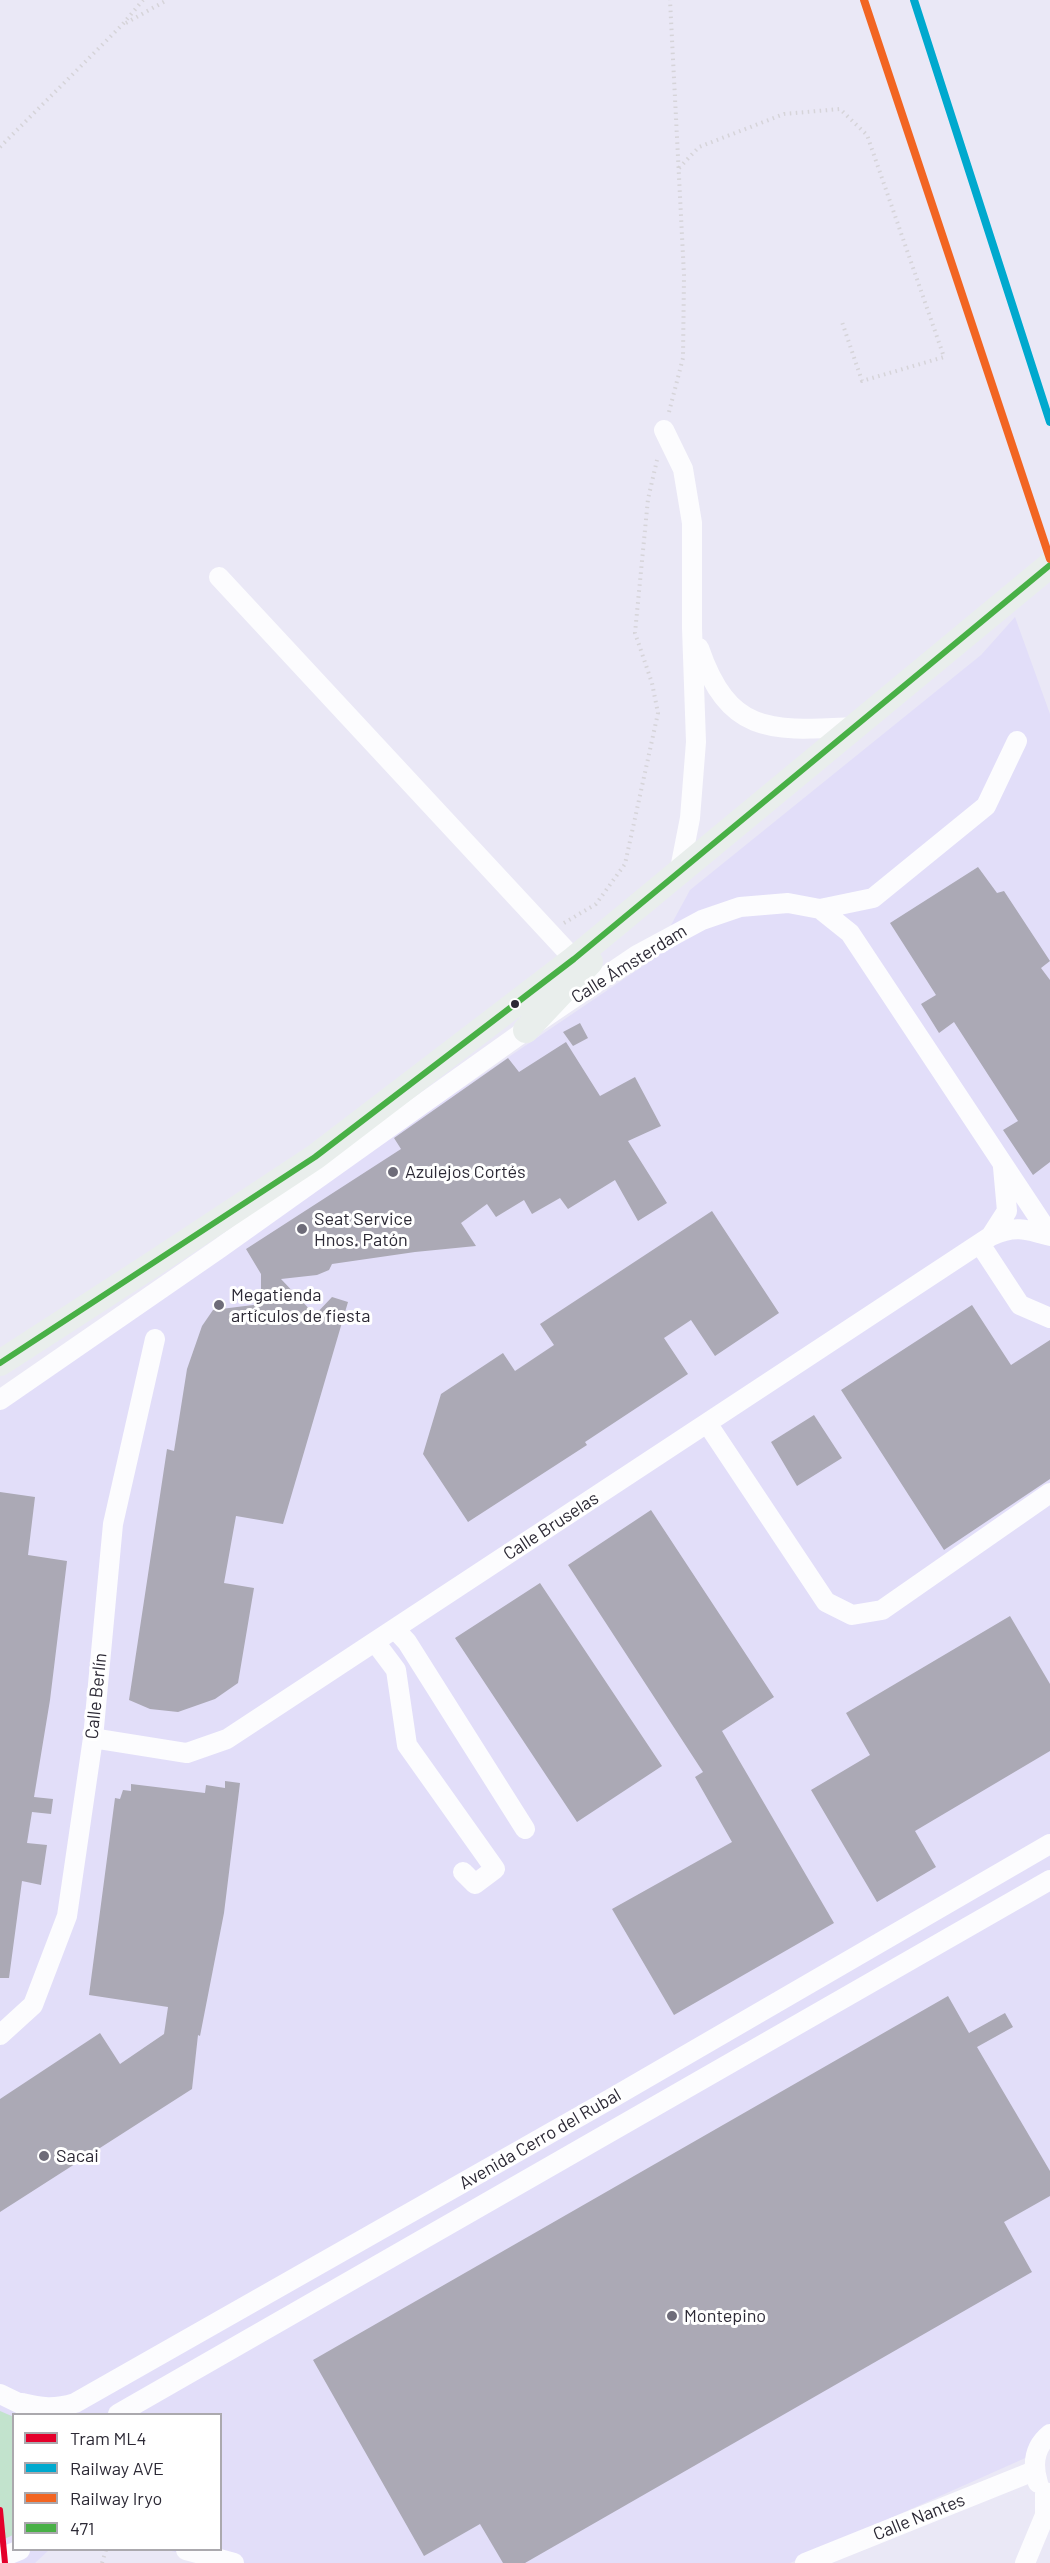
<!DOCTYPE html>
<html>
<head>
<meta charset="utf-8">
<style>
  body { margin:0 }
  #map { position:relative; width:1050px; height:2563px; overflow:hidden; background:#eae8f6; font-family:Barlow,sans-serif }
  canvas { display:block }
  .legend { position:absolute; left:12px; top:2413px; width:210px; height:138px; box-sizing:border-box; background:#fff; border:2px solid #aba9ae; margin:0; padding:8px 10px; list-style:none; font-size:18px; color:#2c2935 }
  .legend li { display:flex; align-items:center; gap:12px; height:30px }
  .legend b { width:30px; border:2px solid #aba9ae }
</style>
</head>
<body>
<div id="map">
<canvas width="1050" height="2563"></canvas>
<ul class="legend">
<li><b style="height:8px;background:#e4002b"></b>Tram ML4</li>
<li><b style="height:8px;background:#00a9ce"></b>Railway AVE</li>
<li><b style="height:8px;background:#f26522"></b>Railway Iryo</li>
<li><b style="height:8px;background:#48b046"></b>471</li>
</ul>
</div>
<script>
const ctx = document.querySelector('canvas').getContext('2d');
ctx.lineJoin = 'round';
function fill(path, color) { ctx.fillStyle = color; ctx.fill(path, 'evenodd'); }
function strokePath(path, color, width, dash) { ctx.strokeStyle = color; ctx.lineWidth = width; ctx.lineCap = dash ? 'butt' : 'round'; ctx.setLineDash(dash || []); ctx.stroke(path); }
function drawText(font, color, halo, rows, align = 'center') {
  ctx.font = font + ' Barlow,sans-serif'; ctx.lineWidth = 6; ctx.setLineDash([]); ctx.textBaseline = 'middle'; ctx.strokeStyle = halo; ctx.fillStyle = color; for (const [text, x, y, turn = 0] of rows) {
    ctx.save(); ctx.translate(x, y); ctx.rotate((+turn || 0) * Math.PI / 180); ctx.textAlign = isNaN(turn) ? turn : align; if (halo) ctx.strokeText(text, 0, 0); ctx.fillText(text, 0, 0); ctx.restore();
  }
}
const built = new Path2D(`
  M1015,617L1050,714V2447L790,2563H214L168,2550H220V2414H14V2550H49L35,2563H0V1401L652,960L690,890L981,655Z`);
const green = new Path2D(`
  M0,2411L14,2417L13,2535L0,2541Z`);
const building = new Path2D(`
  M978,867L997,893L1004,891L1050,961L1041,968L1050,980V1162L1033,1175L1003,1130L1018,1121L954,1022L939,1033L921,1004L936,995L890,923Z
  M580,1023L588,1038L573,1046L563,1032Z
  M566,1042L600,1096L635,1077L661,1126L628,1141L667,1203L638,1221L615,1180L568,1209L560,1198L532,1214L524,1200L496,1217L487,1204L461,1223L476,1246L415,1252L332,1264L329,1270L317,1275L281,1279L315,1315L332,1297L348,1302L283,1524L236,1516L224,1583L254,1588L238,1683L215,1699L178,1712L150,1709L129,1700L167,1449L174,1451L187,1369L202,1326L213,1310L261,1304V1274L246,1249L401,1149L394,1138L508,1058L519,1072Z
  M712,1211L779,1313L715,1356L691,1320L664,1338L688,1374L585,1442L587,1445L468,1522L423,1454L441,1394L503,1353L515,1371L554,1345L540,1324Z
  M972,1305L1011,1365L1050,1340V1479L944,1550L841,1390Z
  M814,1415L842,1458L797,1486L771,1442Z
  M0,1492L35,1497L28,1555L67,1561L50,1700L34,1797L53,1799L51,1814L32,1812L27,1843L47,1845L41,1885L22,1881L9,1978H0Z
  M651,1510L774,1697L722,1731L834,1923L674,2015L612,1909L732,1842L695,1777L703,1772L568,1565Z
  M540,1583L662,1766L577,1822L455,1638Z
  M1010,1616L1050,1684V1751L915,1831L936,1867L877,1902L811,1790L870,1755L846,1713Z
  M225,1781L240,1783L224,1913L200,2036L198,2035L192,2089L0,2212V2099L100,2033L120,2064L164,2034L168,2007L89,1995L115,1798L120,1799L123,1790L131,1791V1784L205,1793L206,1785L225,1788Z
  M948,1996L969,2033L1005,2013L1013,2027L977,2047L1050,2171V2196L1004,2222L1032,2272L525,2563H503L480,2524L424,2556L313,2360Z`);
const path = new Path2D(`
  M126,23L167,0
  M0,147L122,25L143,0
  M679,168L699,147L784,114L840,109L867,135L944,357L862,381L841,319
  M669,412L683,358L684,275L670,0
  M564,923L596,904L625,864L658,713L652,683L635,633L648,499L657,460
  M102,2563L106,2550`);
const minor = new Path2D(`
  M664,430L683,469L692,523V628L696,742L690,818L680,869
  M219,577L574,959
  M699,648C729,736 772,731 853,727
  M820,909L873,898L986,806L1017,741
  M1003,1167L1007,1211L991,1236C1014,1225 1026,1229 1050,1236
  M980,1244L1020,1305L1050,1318
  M0,1400L220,1248L526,1030L637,955L702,920L740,907L788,903L820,909L850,933L1050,1235
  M707,1423L826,1602L852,1615L882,1610L1050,1493
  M395,1629L407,1642L525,1829
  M375,1642L396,1670L407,1745L495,1869L475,1884L463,1872
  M93,1738L187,1753L227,1739L991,1236
  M0,2035L33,2005L67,1916L93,1738L113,1524L155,1339
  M0,2394L31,2409
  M22,2403C41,2408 55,2409 75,2403L612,2098L1050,1844
  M118,2414L1050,1880
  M1038,2483C1032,2464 1034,2447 1050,2434
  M186,2550L234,2563
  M0,2558L20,2550
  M805,2563L1034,2471
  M1025,2563L1045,2515V2492`);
const major = new Path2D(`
  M526,1030L590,962
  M0,1363L150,1266L315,1157L574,959L1050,565`);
const bus1 = new Path2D(`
  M0,1363L315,1157L574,959L1050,565`);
const rail1 = new Path2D(`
  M914,0L1050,422`);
const rail2 = new Path2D(`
  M864,0L1050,559`);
const tram1 = new Path2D(`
  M0,2510L5,2563`);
const markers = [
  [515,1004,5,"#2c2935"],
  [393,1172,6,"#6e6c79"],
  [302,1229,6,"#6e6c79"],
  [219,1305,6,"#6e6c79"],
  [44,2156,6,"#6e6c79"],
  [672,2316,6,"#6e6c79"]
];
const streetNames = [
  ["Calle Ámsterdam",629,964,-32],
  ["Calle Bruselas",551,1526,-33],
  ["Calle Berlín",96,1696,-84],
  ["Avenida Cerro del Rubal",540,2139,-30],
  ["Calle Nantes",919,2517,-22]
];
const poiNames = [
  ["Azulejos Cortés",405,1172],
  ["Seat Service",314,1219],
  ["Hnos. Patón",314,1240],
  ["Megatienda",231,1295],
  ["artículos de fiesta",231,1316],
  ["Sacai",56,2156],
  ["Montepino",684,2316]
];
fill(built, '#e2def9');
fill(green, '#c2e3cd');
fill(building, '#aba9b5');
strokePath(path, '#d6d4d9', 4, [1.5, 4.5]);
strokePath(minor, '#fcfcfe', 20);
strokePath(major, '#e9eeec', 26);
strokePath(bus1, '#48b046', 6);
strokePath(rail1, '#00a9ce', 8);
strokePath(rail2, '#f26522', 8);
strokePath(tram1, '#e4002b', 6);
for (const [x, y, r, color] of markers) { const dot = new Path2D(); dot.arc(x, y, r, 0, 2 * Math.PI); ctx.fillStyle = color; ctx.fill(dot); strokePath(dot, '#fff', 2); }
drawText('18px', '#2c2935', '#fff', streetNames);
drawText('18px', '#2c2935', '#fff', poiNames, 'left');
</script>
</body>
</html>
